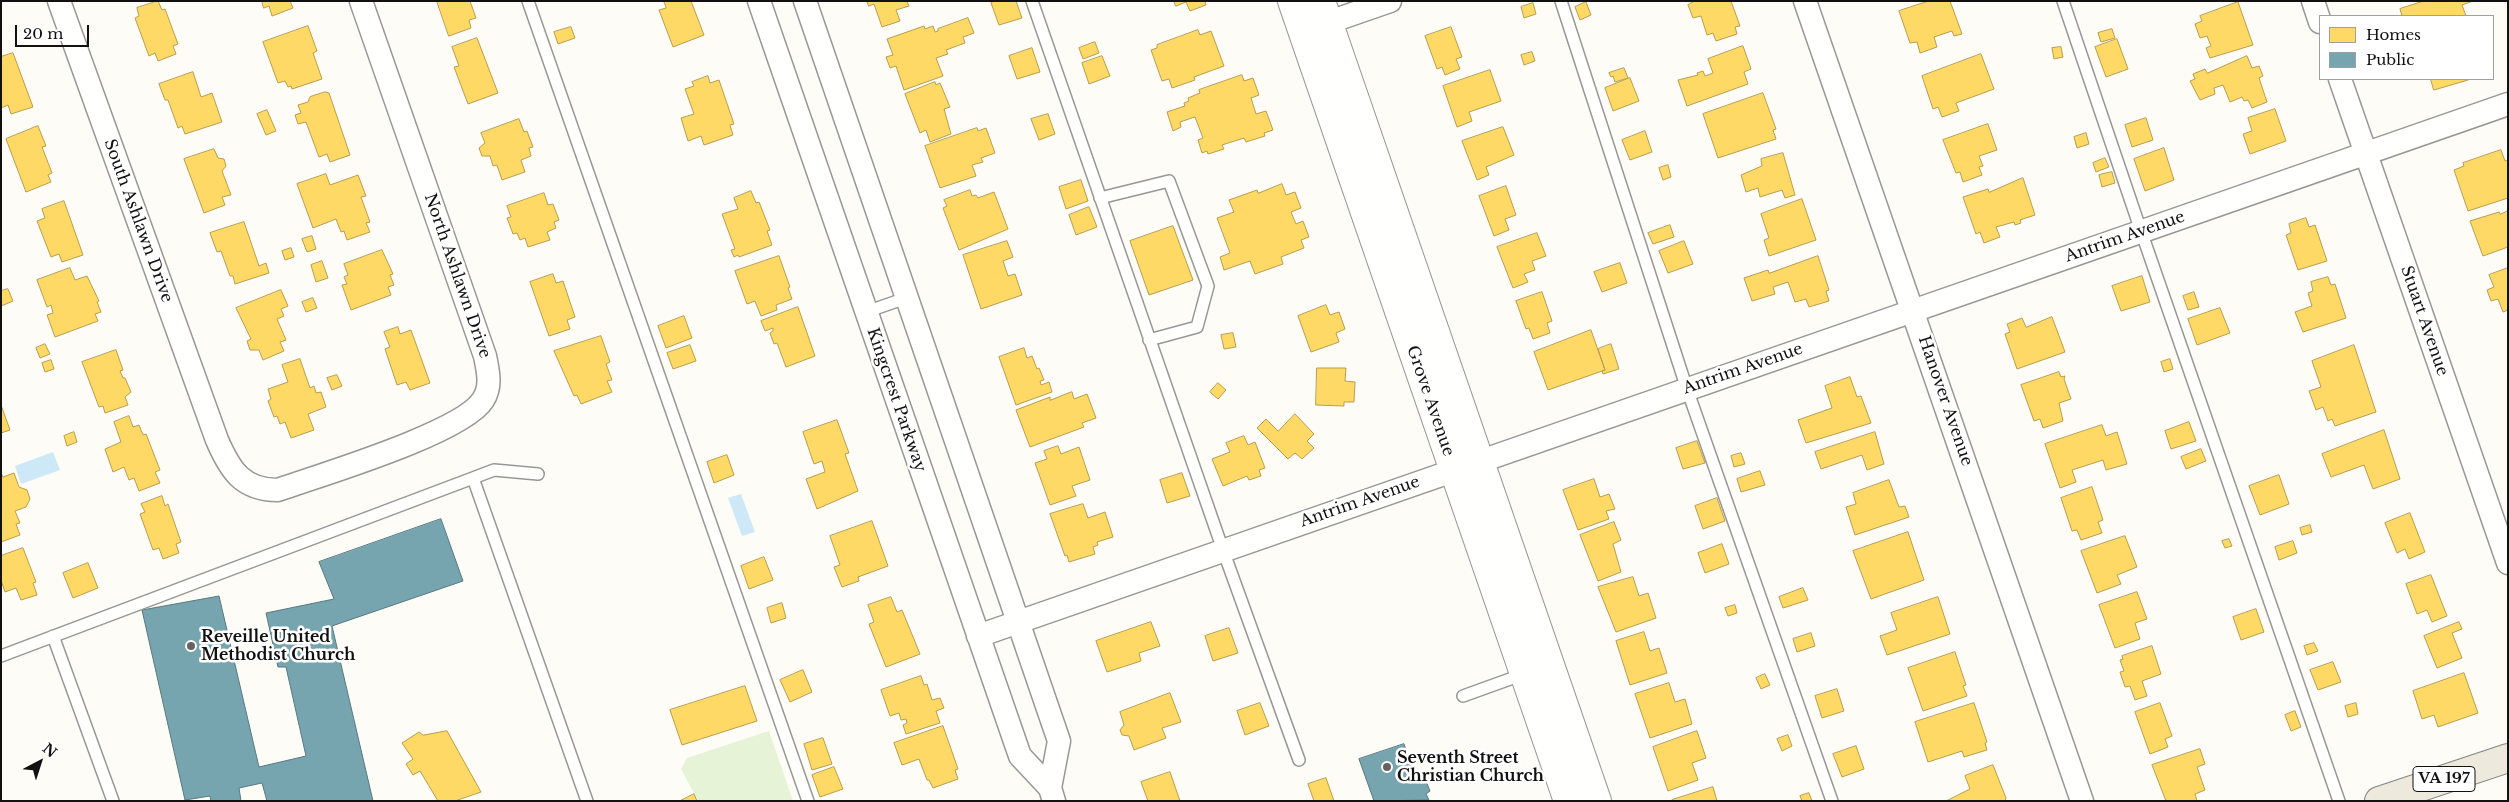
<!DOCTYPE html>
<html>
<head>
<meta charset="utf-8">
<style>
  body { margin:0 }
  #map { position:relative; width:2509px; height:802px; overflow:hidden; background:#fdfcf7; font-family:"Libre Baskerville",serif }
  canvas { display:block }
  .frame { position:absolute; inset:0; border:2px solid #111; pointer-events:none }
  .legend { position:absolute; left:2319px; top:15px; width:175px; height:65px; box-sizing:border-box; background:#fff; border:1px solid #a0a0a0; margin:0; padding:6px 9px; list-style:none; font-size:15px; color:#111 }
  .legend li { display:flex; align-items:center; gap:10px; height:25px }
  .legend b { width:25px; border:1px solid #a0a0a0 }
  .north { position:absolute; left:15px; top:737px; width:50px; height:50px; -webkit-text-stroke:4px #fff; paint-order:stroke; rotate:40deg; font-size:14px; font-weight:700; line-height:20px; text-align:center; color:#111 }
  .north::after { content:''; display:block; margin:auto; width:18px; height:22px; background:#111; clip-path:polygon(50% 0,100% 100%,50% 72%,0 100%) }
  .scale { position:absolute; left:15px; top:25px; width:74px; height:22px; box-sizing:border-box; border:2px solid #111; border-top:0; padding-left:6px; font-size:15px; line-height:18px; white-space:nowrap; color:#111; -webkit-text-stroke:4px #fff; paint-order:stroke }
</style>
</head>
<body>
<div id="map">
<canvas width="2509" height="802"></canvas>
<div class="frame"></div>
<ul class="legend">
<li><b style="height:14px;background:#ffd966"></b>Homes</li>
<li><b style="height:14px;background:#76a5af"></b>Public</li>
</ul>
<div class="north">N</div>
<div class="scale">20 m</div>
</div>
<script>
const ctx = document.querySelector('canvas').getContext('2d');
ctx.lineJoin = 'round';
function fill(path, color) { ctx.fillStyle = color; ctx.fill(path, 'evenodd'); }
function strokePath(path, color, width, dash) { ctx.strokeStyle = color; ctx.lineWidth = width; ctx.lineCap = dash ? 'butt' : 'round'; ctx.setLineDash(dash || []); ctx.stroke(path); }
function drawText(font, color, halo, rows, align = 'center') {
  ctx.font = font + ' "Libre Baskerville",serif'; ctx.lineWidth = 5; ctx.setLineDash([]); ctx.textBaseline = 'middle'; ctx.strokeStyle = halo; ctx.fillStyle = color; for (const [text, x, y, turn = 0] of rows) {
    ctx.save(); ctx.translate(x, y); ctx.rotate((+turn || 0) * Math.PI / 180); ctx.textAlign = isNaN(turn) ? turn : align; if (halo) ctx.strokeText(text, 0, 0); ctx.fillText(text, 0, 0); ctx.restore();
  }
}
const green = new Path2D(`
  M769,731L793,801H698L681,769L687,758Z`);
const water = new Path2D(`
  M53,452L60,470L21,484L15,466Z
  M741,494L755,532L742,536L728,498Z`);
const homes = new Path2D(`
  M158,1L162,10L165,9L178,44L173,46L176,54L158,61L155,53L149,56L135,18L139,16L137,8Z
  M262,1H290L293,8L272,16L269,6L264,8Z
  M437,1H470L476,18L469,20L471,28L449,36Z
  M664,1H691L704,35L673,47L659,10L666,8Z
  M867,1H907L909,6L896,10L900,21L882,27L874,4L869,6Z
  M995,1H1016L1022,18L999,25L991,3Z
  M1174,1H1205L1206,5L1190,11L1186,2L1176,6Z
  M1695,1H1731L1740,26L1735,27L1737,34L1716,41L1713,33L1707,35L1701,16L1693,18L1688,5Z
  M1929,1H1950L1962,34L1954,36L1952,31L1934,37L1937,47L1920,53L1917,42L1910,43L1899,11Z
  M2424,1H2473L2462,5L2466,16H2402L2400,9Z
  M1586,2L1591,15L1580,20L1575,7Z
  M2238,2L2253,45L2210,58L2206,48L2211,46L2207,36L2200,38L2195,24L2202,21L2200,16Z
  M1533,3L1536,14L1524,18L1521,7Z
  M968,18L974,33L963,37L965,43L946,50L948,54L936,58L943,76L904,90L896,66L890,68L886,57L893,55L887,39L924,26L925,29L933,26L935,32L938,31V29Z
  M308,26L317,51L313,53L322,79L292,89L291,86L288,87L285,81L278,83L263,42Z
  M571,27L575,38L558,44L554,32Z
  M1451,27L1462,57L1456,59L1460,69L1445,75L1442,67L1437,69L1425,36Z
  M2112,29L2115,38L2101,42L2098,33Z
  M1198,30L1200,35L1211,31L1224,66L1194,77L1195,80L1172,88L1169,79L1162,81L1151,50L1157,48V45Z
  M477,38L498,93L468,104L454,67L459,66L452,47Z
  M2117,39L2128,69L2106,77L2095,47Z
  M1095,42L1099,53L1083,59L1079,48Z
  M1743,46L1751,69L1744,72L1748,84L1687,106L1678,80L1698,75L1697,73L1703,71L1705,76L1713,73L1708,59Z
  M2061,47L2063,57L2054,59L2052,48Z
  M1032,48L1040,72L1017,79L1009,56Z
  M1532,52L1535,61L1524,65L1521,55Z
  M13,53L33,107L11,114L8,105L1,108V57Z
  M1981,54L1994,89L1956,103L1959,111L1942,117L1938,107L1933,109L1922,76Z
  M1102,56L1110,76L1089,84L1082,63Z
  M2247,56L2252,68L2259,66L2263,76L2259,78L2267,102L2252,108L2248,100L2244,101L2242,97L2230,102L2223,85L2214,88L2215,94L2200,100L2190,81L2195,79L2193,74L2205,69L2207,73Z
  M1624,68L1628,78L1615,82L1613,76L1611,77L1609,73Z
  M1490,70L1501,101L1469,112L1472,121L1457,127L1443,86Z
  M193,72L201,97L212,93L222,122L185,134L182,126L178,128L168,100H165L159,84Z
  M1242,75L1244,81L1253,78L1259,95L1251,98L1256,114L1266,111L1273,130L1264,133L1265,136L1246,142L1244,138L1222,145L1224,149L1208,154L1207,151L1202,153L1198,140L1203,138L1195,117L1180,122L1181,127L1173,131L1167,112L1185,106L1184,103L1189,101L1188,98L1200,93L1199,90Z
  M708,76L710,83L719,80L734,124L730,125L733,135L704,145L701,136L688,141L681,118L694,114L685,89L694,86L692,82Z
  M1630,78L1639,101L1613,111L1605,88Z
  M2431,79H2467L2468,80L2434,90Z
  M935,82L936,85L940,83L950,107L944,109L951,134L930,142L926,130L920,133L905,94Z
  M325,92L329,93L350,155L330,162L327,154L319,157L306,122L298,124L295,115L301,113L298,105L308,102L310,97Z
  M1763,93L1776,129L1773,130L1776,139L1718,158L1703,114Z
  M2275,109L2286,141L2250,154L2243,134L2252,131L2248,118Z
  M267,110L276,131L266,135L257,114Z
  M1048,114L1055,134L1039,140L1031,119Z
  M2146,118L2153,140L2132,147L2125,125Z
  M519,119L524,132L527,131L533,147L529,148L531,156L521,160L525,172L502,180L497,165L493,166L490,156H482L479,148L485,143L481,133Z
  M1988,124L1997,150L1979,156L1983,166L1979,167L1982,175L1963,182L1960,172L1956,173L1943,140Z
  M38,126L46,146L42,147L52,173L48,175L51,182L26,192L6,139Z
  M1503,127L1514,155L1486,167L1489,175L1477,180L1462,141Z
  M977,128L978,131L986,128L995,153L981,158L983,162L972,165L976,176L940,188L925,146Z
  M1645,131L1652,152L1630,160L1622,140Z
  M2086,133L2089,144L2077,148L2074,137Z
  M2164,148L2174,180L2145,191L2134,159Z
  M214,149L218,158L224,159L226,166L222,171L231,195L222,197L225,205L204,213L184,159Z
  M2501,150L2505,161L2508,160V198L2468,211L2454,170L2464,166L2463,163Z
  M1783,153L1795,195L1785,198L1782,190L1760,197L1758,188L1746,192L1741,175L1762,166L1761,159Z
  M2105,158L2109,167L2096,172L2093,163Z
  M1668,165L1671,177L1663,180L1659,168Z
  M2112,172L2115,183L2102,187L2099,175Z
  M326,174L330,185L358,175L366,196L361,197L370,222L366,223L370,232L347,240L344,231L341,232L336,219L313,228L297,184Z
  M2023,178L2035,215L2020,220L2021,223L2015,225L2014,222L1996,227L2000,237L1984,243L1980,232L1976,234L1963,197L1988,189L1989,192Z
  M1081,180L1088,201L1066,209L1059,187Z
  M1282,184L1286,195L1295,192L1301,208L1291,212L1296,224L1303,221L1309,237L1301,240L1304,248L1281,257L1283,264L1255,274L1250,261L1224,270L1220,257L1230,253L1217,218L1234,212L1229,200L1257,190L1258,193Z
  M1506,186L1516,215L1505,219L1509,230L1494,236L1479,196Z
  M970,190L972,196L976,195L978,198L994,192L1008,229L959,250L943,208L947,206L944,200Z
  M751,191L756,203L759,202L770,230L767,231L772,245L739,257L738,255L734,257L731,250L735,249L722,214L738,209L734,198Z
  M544,193L548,205L553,204L559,220L554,222L556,228L547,232L550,240L528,247L525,238L520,240L517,233L513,234L507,218L511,217L507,206Z
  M1802,199L1816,240L1769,256L1764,240L1769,238L1761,214Z
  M64,201L83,255L62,262L59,254L51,257L37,221L45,218L42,209Z
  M1089,207L1097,227L1076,235L1069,215Z
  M2508,211V247L2483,256L2470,221L2499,212L2500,214Z
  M2306,218L2309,227L2315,225L2327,261L2298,270L2286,235L2291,233L2289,224Z
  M244,222L259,266L266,263L269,273L235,284L233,276H230L221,251L217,252L210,233Z
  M1670,225L1674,237L1653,244L1648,233Z
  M1173,226L1193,280L1149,295L1130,241Z
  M1537,233L1546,256L1532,261L1535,270L1524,274L1528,282L1513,288L1497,247Z
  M312,236L316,249L307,252L302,239Z
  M1007,241L1013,257L1003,261L1008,276L1015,274L1022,295L981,309L963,255Z
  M1684,241L1693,264L1668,273L1659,251Z
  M291,248L294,257L285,260L282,251Z
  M382,250L393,274L390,275L394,285L388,287L391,295L351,310L342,285L347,284L344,277L348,275L344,264Z
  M779,256L790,287L788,288L792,299L776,305L777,310L761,316L755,301L747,304L735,271Z
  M1818,256L1829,290L1826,291L1829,301L1809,307L1806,299L1795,302L1788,282L1773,287L1775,294L1752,301L1744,278L1768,270L1769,273Z
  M322,261L328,278L316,282L311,265Z
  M1620,263L1627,283L1602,292L1594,272Z
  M70,268L75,280L87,276L99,301L97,302L101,312L95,314L98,321L55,337L47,315L53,313L51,305L47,307L37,280Z
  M2508,268V310L2503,312L2498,299L2491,301L2487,290L2494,287L2489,275Z
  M553,274L556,283L563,281L575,317L567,320L570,329L549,336L530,282Z
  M2142,276L2150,302L2121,311L2112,286Z
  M2328,277L2331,285L2335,284L2346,318L2303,332L2295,312L2312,306L2308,293L2313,291L2311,282Z
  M8,289L13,301L1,306V291Z
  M281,290L288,306L281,309L284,316L277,319L286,340L280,342L284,351L263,360L259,350H250L247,341L251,339L236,308Z
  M1542,292L1552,321L1547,323L1550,333L1533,339L1529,328L1526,329L1516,301Z
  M2194,292L2199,307L2188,310L2183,296Z
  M313,298L317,308L306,312L302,302Z
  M1326,305L1330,315L1339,312L1345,329L1336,333L1339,342L1311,352L1298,316Z
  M798,307L815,356L786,367L777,343L774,344L770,333L773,331V328L765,331L761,321Z
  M2220,308L2230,333L2197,345L2188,319Z
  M684,316L692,338L666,348L658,326Z
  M2052,317L2065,352L2017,369L2005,334L2010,332L2007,324L2022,318L2026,327Z
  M398,327L400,334L411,330L430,383L410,390L406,382L397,385L385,349L390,347L384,332Z
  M1591,330L1605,370L1548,390L1534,352Z
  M1233,333L1236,347L1224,349L1221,335Z
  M601,336L610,362L606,364L612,380L607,381L612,392L581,404L577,395L574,396L554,351Z
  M45,344L50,354L40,358L36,348Z
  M1611,344L1619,369L1603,374L1602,371L1605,370L1598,349Z
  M690,345L696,361L673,369L667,353Z
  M2354,345L2376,412L2335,426L2332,419L2328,421L2323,407L2316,410L2309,391L2321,387L2312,361Z
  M1024,348L1027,358L1032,356L1037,369L1039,368L1044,380L1040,381L1041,385L1049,382L1052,392L1016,405L999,357Z
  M116,350L123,370L120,371L123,378H125L131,392L125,397L128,405L105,413L103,406L99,407L82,362Z
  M300,359L310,388L314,386L316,393L321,392L326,407L308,414L314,430L291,438L285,422L280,424L277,416L274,417L268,401L271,399L268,389L288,382L282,365Z
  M2170,359L2173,369L2164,372L2161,362Z
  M51,360L54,369L45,372L42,363Z
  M1317,368H1346L1345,381L1355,382L1354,402H1344V406L1316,405Z
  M2059,372L2061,377L2065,376L2064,379L2071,399L2059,403L2063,421L2043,428L2040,419L2034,421L2021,385Z
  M337,375L342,386L332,390L327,378Z
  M1850,377L1857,397L1861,396L1871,423L1806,443L1798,420L1832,408L1825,386Z
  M1218,383L1226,390L1218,399L1210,392Z
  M1072,392L1074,399L1087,394L1096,418L1082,423L1084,427L1030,447L1016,410L1050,397V400Z
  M1,405L10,430L1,433Z
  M1295,414L1314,434L1307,441L1314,448L1302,459L1295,453L1288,459L1257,428L1266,419L1278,431Z
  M129,416L133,427L139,425L143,435L146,434L160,470L155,472L160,483L139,491L134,478L129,480L124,467L113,472L105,449L121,442L114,422Z
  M837,420L849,453L845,454L858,491L817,509L806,479L825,472L822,461L814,464L803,432Z
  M2189,422L2196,441L2171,449L2165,431Z
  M2102,425L2106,436L2117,432L2127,464L2106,470L2103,460L2072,470L2076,482L2060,488L2045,444Z
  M2384,430L2400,479L2373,489L2364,465L2331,477L2322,454Z
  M74,432L77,442L67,446L64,436Z
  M1875,432L1884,464L1867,470L1862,455L1821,469L1815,452Z
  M1244,436L1248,445L1255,442L1265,468L1259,470L1261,476L1249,480L1247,476L1223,486L1212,459L1230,452L1226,443Z
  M1697,441L1705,463L1683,469L1676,448Z
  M1058,446L1061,454L1079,447L1090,480L1072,486L1076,496L1050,505L1035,463L1047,459L1044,451Z
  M2201,449L2206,461L2186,469L2181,457Z
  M1741,453L1745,464L1734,467L1731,456Z
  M727,455L734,475L714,483L707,462Z
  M1760,471L1765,485L1741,492L1737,479Z
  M1,473L3,477L14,473L19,487L27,490L30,499L26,507L15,511L20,523L16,524L20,535L1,542Z
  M1182,473L1190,496L1167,503L1160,480Z
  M2279,475L2289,504L2260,515L2249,486Z
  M1594,479L1600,497L1609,494L1615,509L1606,511L1609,519L1578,530L1563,490Z
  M1889,480L1899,507L1905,506L1909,517L1855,535L1846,507L1856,504L1853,493Z
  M2092,487L2103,520L2098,522L2102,533L2081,540L2077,530L2072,531L2061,498Z
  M162,496L165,506L168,504L181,542L176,544L179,553L163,559L159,548L153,550L140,514L145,512L141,504Z
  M1717,498L1725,521L1703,529L1695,506Z
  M1083,504L1088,518L1105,512L1113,537L1097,542L1098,545L1093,547L1095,554L1069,562L1067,555L1065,556L1050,514Z
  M2410,513L2425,552L2409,559L2405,549L2397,553L2385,523Z
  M872,521L888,566L858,577L859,581L842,587L834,567L840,565L830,536Z
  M1614,522L1621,540L1613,544L1621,572L1598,581L1580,535Z
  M2310,525L2312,532L2302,535L2300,528Z
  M1908,532L1924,580L1871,599L1853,551Z
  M2125,536L2137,567L2117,575L2121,584L2097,593L2081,551Z
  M2229,539L2232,546L2225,548L2222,541Z
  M2293,541L2297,553L2279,560L2275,547Z
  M1722,544L1729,564L1705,573L1698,553Z
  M23,548L36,582L33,583L37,595L21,600L16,588L5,592L1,580V556Z
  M764,557L773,580L749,589L741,566Z
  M88,563L98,588L73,598L63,573Z
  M2431,575L2447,616L2432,622L2427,610L2417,614L2406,584Z
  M1633,577L1639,596L1648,593L1656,618L1616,632L1598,587Z
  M1803,588L1808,600L1783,608L1779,597Z
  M2137,592L2147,619L2135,623L2140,639L2115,648L2099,605Z
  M891,597L897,612L902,610L920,654L886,667L869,624L874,622L868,605Z
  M1938,597L1950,634L1887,655L1880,636L1897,630L1891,613Z
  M782,603L786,618L771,623L767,608Z
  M1735,605L1737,613L1728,616L1725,608Z
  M2256,609L2264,632L2241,640L2233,617Z
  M1151,622L1160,646L1139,653L1141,661L1107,672L1096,641Z
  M2459,622L2462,629L2452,633L2462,658L2437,668L2424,636Z
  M1229,628L1238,653L1213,661L1205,636Z
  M1644,632L1650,651L1659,648L1667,673L1630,685L1616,641Z
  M1811,633L1815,646L1797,652L1793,639Z
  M2314,643L2318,651L2307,655L2304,646Z
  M2152,646L2161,674L2142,681L2147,696L2135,700L2130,686L2125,687L2120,672L2124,671L2120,660L2123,659L2122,656Z
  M1955,652L1966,685L1963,686L1967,696L1923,711L1908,668Z
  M2333,662L2341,682L2318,690L2310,670Z
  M803,670L812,692L790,702L780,680Z
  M2464,673L2478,713L2438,727L2434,715L2422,719L2413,691Z
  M1765,674L1770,685L1761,689L1756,678Z
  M921,676L924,685L927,684L932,700L940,698L944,708L936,711L940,723L906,734L903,725L907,723L906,719L901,720L899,713L890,716L881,690Z
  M1669,683L1675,702L1685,699L1692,724L1650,738L1635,694Z
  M745,686L757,721L682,745L670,710Z
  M1837,689L1844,711L1822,718L1815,696Z
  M1170,693L1181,722L1162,728L1166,738L1134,750L1129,736L1122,735L1120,730L1124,725L1120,712Z
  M1260,703L1269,726L1245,735L1237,711Z
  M1974,703L1987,742L1985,743L1987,750L1964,757L1962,751L1928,762L1915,722Z
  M2160,703L2172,736L2165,739L2168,747L2150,754L2135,712Z
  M2356,703L2358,714L2348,717L2345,706Z
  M2295,711L2301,727L2291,731L2285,715Z
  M943,726L958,769L955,770L958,779L933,788L929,780H927L919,759L902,765L894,743Z
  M447,731L481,792L455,801H438L420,771L413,775L406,764L413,759L402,743L419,732L423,735Z
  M1697,731L1706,758L1692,763L1698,780L1668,791L1653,747Z
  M1788,735L1792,746L1782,751L1777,739Z
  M823,738L832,764L812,770L804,744Z
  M1856,746L1864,769L1842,777L1833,754Z
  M2200,749L2205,764L2197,767L2205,790L2195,794L2197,801H2166L2152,765Z
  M1993,765L2006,798L2005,801H1946L1970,789L1965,776Z
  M834,767L843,789L820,797L812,775Z
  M1170,772L1180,801H1148L1141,782Z
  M1326,778L1334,801H1314L1308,784Z
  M1713,787L1717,801H1672V800Z
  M1809,793L1812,801H1802L1800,796Z
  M694,794L697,801H680Z`);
const public = new Path2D(`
  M441,519L463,581L332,626L373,801H267L262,783L239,788L241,801H211L210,796L185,800L142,610L219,596L259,767L306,756L286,667H278L266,613L334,599L319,562Z
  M1404,744L1416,776L1420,775L1421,780L1426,781L1430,791L1426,794L1429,800L1374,801L1359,759Z`);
const service = new Path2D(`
  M528,1L808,801
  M1032,1L1223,550L1299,760
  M1561,1L1687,389L1832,801
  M2063,1L2141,231L2339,801
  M1100,198L1169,181L1208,286L1197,327L1149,340
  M866,312L906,298
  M473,478L494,470L538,474
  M53,636L113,801
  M1,656L473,478L587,801
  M1463,696L1524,674`);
const minor = new Path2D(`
  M59,1L217,440C230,470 242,490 278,490C320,475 462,433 483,400C492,386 488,371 485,356L361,1
  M759,1L1020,756L1050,788L1054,801
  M805,1L1059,741L1050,788
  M1805,1L2082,801
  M2313,1L2320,22
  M1312,28L1390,1
  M2340,79L2508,563
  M978,636L2508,104`);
const tertiary = new Path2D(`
  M1292,1L1568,801
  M1321,1L1597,801`);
const primary = new Path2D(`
  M2379,801L2508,758`);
const markers = [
  [191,646,5,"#646362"],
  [1387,767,5,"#646362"]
];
const shields = [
  [2444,779,62]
];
const shieldNames = [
  ["VA 197",2444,779]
];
const streetNames = [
  ["South Ashlawn Drive",138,221,70],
  ["Antrim Avenue",2125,237,-19],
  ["North Ashlawn Drive",457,276,71],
  ["Stuart Avenue",2424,321,71],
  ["Antrim Avenue",1743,369,-19],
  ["Kingcrest Parkway",896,400,71],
  ["Grove Avenue",1430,401,71],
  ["Hanover Avenue",1945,401,71],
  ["Antrim Avenue",1360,502,-19]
];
const poiNames = [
  ["Reveille United",201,637],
  ["Methodist Church",201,655],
  ["Seventh Street",1397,758],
  ["Christian Church",1397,776]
];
fill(green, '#e7f3d7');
fill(water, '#cde8f7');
fill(homes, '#ffd966');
strokePath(homes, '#b89d4c', 1);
fill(public, '#76a5af');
strokePath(public, '#587980', 1);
strokePath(service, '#979795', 14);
strokePath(minor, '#979795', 25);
strokePath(tertiary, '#979795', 30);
strokePath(primary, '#858482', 30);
strokePath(service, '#fffffe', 11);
strokePath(minor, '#fffffe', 22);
strokePath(tertiary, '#fffffe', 28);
strokePath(primary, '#ede9dc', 28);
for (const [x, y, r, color] of markers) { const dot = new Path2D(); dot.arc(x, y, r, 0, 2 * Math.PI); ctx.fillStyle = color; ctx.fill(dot); strokePath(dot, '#fff', 2); }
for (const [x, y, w] of shields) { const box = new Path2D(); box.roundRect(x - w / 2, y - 12.5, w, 25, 4); ctx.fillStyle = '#fff'; ctx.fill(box); strokePath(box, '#111', 1); }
drawText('bold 15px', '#111', null, shieldNames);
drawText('16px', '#111', '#fff', streetNames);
drawText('bold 16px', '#111', '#fff', poiNames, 'left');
</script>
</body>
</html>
